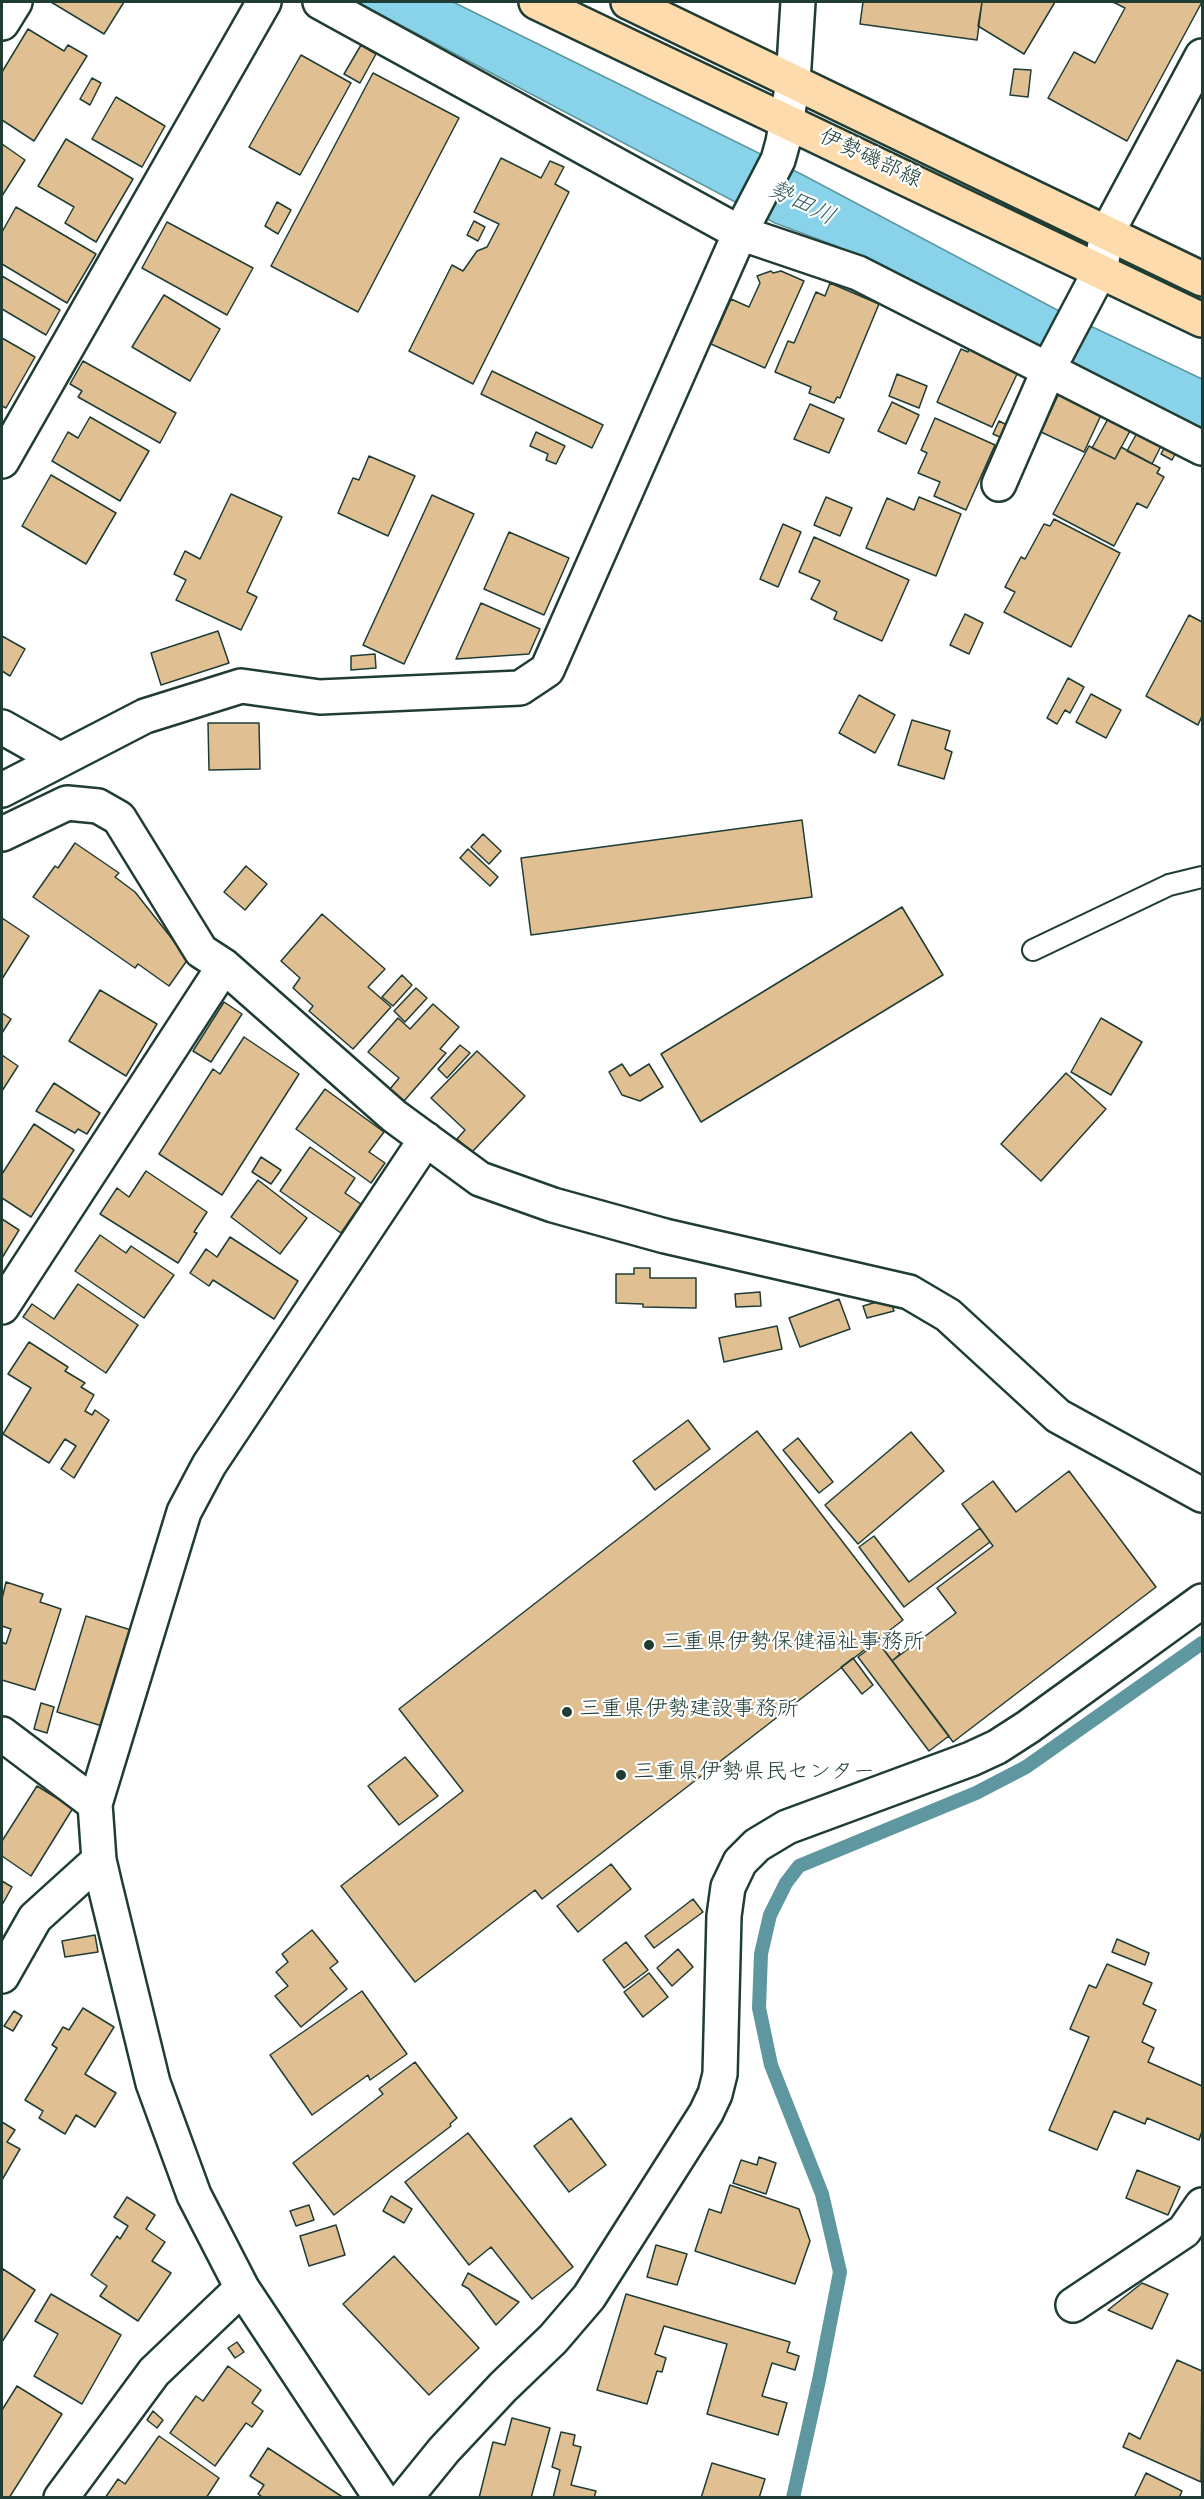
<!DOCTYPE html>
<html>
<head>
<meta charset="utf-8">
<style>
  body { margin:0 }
  #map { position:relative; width:1204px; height:2499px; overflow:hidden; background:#fff; font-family:Dekko,sans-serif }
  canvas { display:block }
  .frame { position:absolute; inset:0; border:3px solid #1f3d34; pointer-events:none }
</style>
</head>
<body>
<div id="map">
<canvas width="1204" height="2499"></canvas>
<div class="frame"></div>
</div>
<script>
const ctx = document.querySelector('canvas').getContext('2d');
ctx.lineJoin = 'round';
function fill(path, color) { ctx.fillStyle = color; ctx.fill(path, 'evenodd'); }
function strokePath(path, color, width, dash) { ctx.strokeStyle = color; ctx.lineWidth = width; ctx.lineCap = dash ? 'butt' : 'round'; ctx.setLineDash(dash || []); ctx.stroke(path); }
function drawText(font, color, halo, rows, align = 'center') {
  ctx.font = font + ' Dekko,"Klee One",sans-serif'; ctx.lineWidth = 4.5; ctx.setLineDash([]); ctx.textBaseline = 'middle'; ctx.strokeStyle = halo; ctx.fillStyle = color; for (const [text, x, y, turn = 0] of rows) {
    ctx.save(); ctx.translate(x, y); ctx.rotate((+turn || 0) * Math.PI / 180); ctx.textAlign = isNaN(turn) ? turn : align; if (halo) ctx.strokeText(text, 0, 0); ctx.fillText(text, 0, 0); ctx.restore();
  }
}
const water = new Path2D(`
  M357,2H453L803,175L1061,312L1202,379V428L836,246L775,223Z`);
const stream = new Path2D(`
  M793,2498L819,2380L840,2272L822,2194L771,2065L759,2008L761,1954L770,1915L786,1883L799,1866L976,1793L1026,1767L1202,1643`);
const building = new Path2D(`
  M51,2H124L104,34Z
  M863,2H982L977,40L860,24Z
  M982,2H1055L1024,54L978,26Z
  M1113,2H1202L1127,141L1048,98L1074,52L1095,63L1125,8Z
  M28,29L64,51L68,45L87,56L34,141L2,120V72Z
  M361,45L376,54L360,83L344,74Z
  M301,55L351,83L300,175L249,147Z
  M1014,69L1031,70L1028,97L1010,95Z
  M373,73L459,118L358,312L271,266Z
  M92,78L101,83L90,105L80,99Z
  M116,97L165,126L142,167L92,139Z
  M66,139L133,179L96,242L65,223L74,207L38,186Z
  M2,144L25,160L2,196Z
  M501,158L541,178L550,161L564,167L555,184L569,192L473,384L409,351L452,265L463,271L477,251L487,247L499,224L474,212Z
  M277,202L291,210L278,234L265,226Z
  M16,207L96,254L67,303L2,264V232Z
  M474,221L485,227L478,241L467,235Z
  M167,222L253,268L227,315L142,268Z
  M771,271L773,273L781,271L804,281L765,368L711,344L731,299L749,307L760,283L757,276Z
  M2,276L60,310L46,335L2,309Z
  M830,283L879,304L840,398L837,397L834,403L809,393L811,387L775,372L788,341L794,343L816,292L825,296Z
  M164,295L220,329L190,381L132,347Z
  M2,338L35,357L6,408L2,406Z
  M970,348L1019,370L992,427L937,402L961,349L968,352Z
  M83,361L176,413L160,443L78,397L82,391L70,384Z
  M492,371L603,425L592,448L481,394Z
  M897,374L927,386L919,408L889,396Z
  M1059,393L1102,413L1084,452L1041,432Z
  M892,402L919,415L906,444L878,431Z
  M810,404L844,419L829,453L794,439Z
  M90,417L149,451L120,501L52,461L68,432L78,438Z
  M1109,417L1131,429L1115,459L1092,448Z
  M935,418L995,445L966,510L934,496L940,482L918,473L927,453L921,450Z
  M999,421L1007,425L1002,438L993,434Z
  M536,432L565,446L556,464L546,460L548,454L530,446Z
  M1137,433L1161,446L1152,464L1127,451Z
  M1167,443L1178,449L1172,460L1161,454Z
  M1089,446L1115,459L1121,447L1160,468L1157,473L1164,477L1147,508L1137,503L1114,546L1053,514Z
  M369,456L415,476L388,536L338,513L353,478L359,480Z
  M51,475L116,513L86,564L22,526Z
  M231,494L282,517L247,592L257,597L241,630L176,600L186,580L174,574L185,551L200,559Z
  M432,495L474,514L404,664L363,645Z
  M826,497L852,508L840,536L814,525Z
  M919,497L961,514L936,576L866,548L887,498L914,510Z
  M1054,519L1120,553L1071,647L1004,612L1015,592L1005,587L1021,557L1025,559L1044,524L1050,526Z
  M783,524L801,532L778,587L760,579Z
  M509,532L569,558L544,615L484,589Z
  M814,537L909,580L882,641L834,619L837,612L811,599L820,581L799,572Z
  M481,603L540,629L529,654L456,659Z
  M965,614L983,623L969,654L950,645Z
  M1189,615L1202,622V716L1198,725L1146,696Z
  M218,631L229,663L161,685L151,653Z
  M2,636L25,649L10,676L2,671Z
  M375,654L376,668L351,670V656Z
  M1068,678L1084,687L1070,713L1065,710L1057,724L1047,718Z
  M1091,694L1121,710L1106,738L1076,722Z
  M859,695L895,715L875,753L839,733Z
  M912,720L950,731L945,749L952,752L944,779L898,765Z
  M208,723H259L260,769L209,770Z
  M802,820L812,897L531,935L521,858Z
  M483,834L501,851L489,864L471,847Z
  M75,843L119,873L115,877L135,892L188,959L169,986L138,964L135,968L33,897L55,866L58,868Z
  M468,849L498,877L490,886L460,858Z
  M246,866L267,884L245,910L224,892Z
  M902,907L943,975L701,1122L661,1054Z
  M322,914L385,969L368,987L391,1007L353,1049L309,1011L313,1006L293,988L300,978L281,961Z
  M2,918L29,936L2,979Z
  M402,975L412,985L393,1006L382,997Z
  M416,988L427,998L405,1022L394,1011Z
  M100,990L157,1024L126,1076L69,1041Z
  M224,1002L242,1014L211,1062L193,1051Z
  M433,1004L459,1027L440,1049L446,1053L404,1101L390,1089L399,1078L368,1052L398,1018L410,1029Z
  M2,1013L11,1019L2,1033Z
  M1101,1018L1142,1042L1111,1095L1071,1072Z
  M244,1037L299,1074L222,1195L159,1154L213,1069L220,1074Z
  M460,1045L470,1053L447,1078L438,1069Z
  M477,1051L525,1096L472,1152L457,1139L465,1130L431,1098Z
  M2,1055L18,1066L2,1091Z
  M622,1064L630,1076L649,1064L663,1087L640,1101L622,1095L609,1072Z
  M1066,1073L1106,1109L1041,1181L1001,1144Z
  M54,1083L100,1113L87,1134L78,1129L75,1133L36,1111Z
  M325,1089L384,1132L369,1152L385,1163L371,1183L296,1129Z
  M34,1124L74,1150L31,1217L2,1198V1174Z
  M310,1147L355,1178L345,1193L361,1204L341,1233L280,1191Z
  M261,1157L281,1170L271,1184L252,1172Z
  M146,1171L207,1212L194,1232L197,1233L178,1263L100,1214L117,1188L129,1197Z
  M258,1180L307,1218L280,1254L231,1217Z
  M2,1219L19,1230L2,1258Z
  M100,1235L126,1253L131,1246L174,1275L144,1318L75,1271Z
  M230,1237L298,1281L274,1319L213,1280L209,1286L190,1273L206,1249L217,1257Z
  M634,1268H650V1278H696V1308L643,1307V1304L616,1303V1274H634Z
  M78,1284L138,1325L106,1373L23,1317L32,1304L54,1319Z
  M760,1292L761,1306L736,1307L735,1294Z
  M890,1298L894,1311L867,1318L863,1306Z
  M839,1299L850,1329L800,1347L789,1318Z
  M777,1326L782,1349L724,1362L719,1338Z
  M29,1342L68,1367L65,1371L85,1383L81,1387L94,1395L85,1411L92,1415L95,1410L109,1420L74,1478L61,1469L76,1446L65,1439L49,1463L3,1434L31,1388L8,1374Z
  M688,1420L710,1449L655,1490L633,1461Z
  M757,1431L903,1620L542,1899L535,1890L415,1982L341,1886L463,1791L399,1709Z
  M911,1432L944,1471L858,1544L825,1505Z
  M798,1438L833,1482L819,1493L783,1450Z
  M1069,1471L1156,1587L953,1742L892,1661L956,1613L937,1588L993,1546L962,1504L993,1481L1016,1512Z
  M980,1528L990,1542L904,1607L859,1547L874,1536L909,1582Z
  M6,1582L43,1594L40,1602L61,1609L35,1690L2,1680V1642L6,1644L11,1629L2,1626V1599Z
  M86,1616L131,1630L102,1726L57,1712Z
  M886,1635L900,1654L892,1661L878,1642Z
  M878,1642L949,1736L929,1751L858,1657Z
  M853,1658L873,1685L862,1694L841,1667Z
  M41,1703L54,1707L47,1733L34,1729Z
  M405,1757L438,1796L399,1825L368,1786Z
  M37,1786L73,1808L31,1876L2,1856V1841Z
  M611,1864L631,1889L578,1932L557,1906Z
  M2,1881L12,1887L2,1905Z
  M693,1899L703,1912L654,1948L645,1936Z
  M312,1930L338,1962L330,1968L347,1989L301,2027L275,1996L288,1986L276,1972L288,1962L282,1954Z
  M95,1935L98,1952L65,1957L62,1941Z
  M1117,1939L1149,1953L1145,1965L1112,1952Z
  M626,1942L648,1970L624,1988L603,1960Z
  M678,1949L693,1967L672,1986L657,1968Z
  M1107,1964L1152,1983L1143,2004L1156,2010L1142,2042L1154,2048L1148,2062L1202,2086V2131L1199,2140L1147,2118L1145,2124L1114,2111L1097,2150L1049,2130L1089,2037L1070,2029L1089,1985L1096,1988Z
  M649,1973L668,1997L643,2017L624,1992Z
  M362,1991L407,2054L370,2080L368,2075L312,2115L270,2055Z
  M83,2008L114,2027L85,2074L116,2093L95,2127L76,2115L65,2134L39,2118L43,2111L25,2100L57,2048L52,2045L63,2027L69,2030Z
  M14,2011L22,2016L13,2031L4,2026Z
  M415,2062L457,2118L450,2124L451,2126L334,2215L293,2163L383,2094L379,2089Z
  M571,2118L606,2165L569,2192L534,2146Z
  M2,2122L15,2130L7,2142L20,2149L2,2180Z
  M468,2133L573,2267L532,2299L491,2247L469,2265L405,2182Z
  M759,2157L776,2163L766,2194L733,2183L741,2160L757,2165Z
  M1137,2170L1180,2187L1168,2215L1126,2198Z
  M730,2185L799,2209L810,2241L795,2284L695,2251L709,2209L721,2213Z
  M391,2196L412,2209L404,2223L383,2211Z
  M127,2197L155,2215L146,2229L165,2242L152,2261L171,2273L138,2321L100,2296L107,2286L91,2275L117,2236L120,2239L128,2226L114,2217Z
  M309,2205L314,2220L296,2226L290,2211Z
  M336,2225L345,2255L309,2266L300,2236Z
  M656,2245L687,2254L677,2285L647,2277Z
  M394,2256L479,2348L429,2395L343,2304Z
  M3,2269L35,2290L2,2342V2272Z
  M468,2273L519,2302L496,2325L469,2289L462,2285Z
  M1142,2283L1168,2294L1152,2329L1108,2310Z
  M51,2294L121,2335L82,2404L34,2376L58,2334L35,2321Z
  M626,2294L790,2342L787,2352L799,2356L795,2370L772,2363L762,2396L787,2403L778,2435L707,2414L727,2344L664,2326L655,2354L666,2358L662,2372L657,2371L647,2404L597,2390Z
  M237,2342L244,2352L235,2358L228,2348Z
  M1177,2360L1202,2371L1201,2482L1123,2447L1129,2433L1140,2439Z
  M228,2366L261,2390L252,2403L263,2411L252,2427L246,2423L215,2466L170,2433L196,2396L203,2401Z
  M17,2386L62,2414L9,2498H2V2410Z
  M153,2411L163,2420L157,2428L147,2420Z
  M512,2418L550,2428L531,2498H479L493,2442L505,2445Z
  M561,2432L575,2435L573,2445L581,2447L571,2485L596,2491L594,2498H553L560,2470L552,2467Z
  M159,2436L219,2478L206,2498H105L118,2479L125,2484Z
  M268,2448L344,2498H264L258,2494L264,2485L250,2476Z
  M712,2463L765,2479L759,2498H701Z
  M1146,2473L1182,2491L1179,2498H1134Z`);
const lane = new Path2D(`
  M1033,950L1169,885L1202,877`);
const street = new Path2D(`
  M320,2L740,233L858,273L1202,448
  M2,23L15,2
  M2,461L264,2
  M999,484L1053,360L1100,271L1107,233L1202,56
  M2,727L59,759
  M2,790L145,716L241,686L320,697L520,688L547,670L740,233L778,160L783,142L793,82L798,2
  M2,834L67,803L98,806L119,818L201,951L224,966L394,1116L480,1179L553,1205L665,1236L909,1292L948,1315L1058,1416L1202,1495
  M2,1307L224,966
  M2,1734L95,1804
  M2,1976L35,1918L99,1860
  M1073,2305L1184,2231L1202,2205
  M61,2498L154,2372L242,2288
  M381,2498L242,2288L194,2195L153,2083L105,1886L99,1860L95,1804L184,1512L209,1465L426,1139
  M405,2498L444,2450L503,2387L553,2339L589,2297L706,2113L715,2094L720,2074L724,1916L728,1887L740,1862L757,1845L787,1827L971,1759L997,1747L1028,1727L1202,1601`);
const primary = new Path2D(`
  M536,2L1202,320
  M628,2L1202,279`);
const markers = [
  [649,1645,6,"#1f3d34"],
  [567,1712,6,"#1f3d34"],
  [621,1775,6,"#1f3d34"]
];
const streetNames = [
  ["伊勢磯部線",869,161,25]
];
const poiNames = [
  ["三重県伊勢保健福祉事務所",661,1645],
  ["三重県伊勢建設事務所",579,1712],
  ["三重県伊勢県民センター",633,1775]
];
const waterNames = [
  ["勢田川",800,206,26]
];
fill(water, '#89d3ea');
strokePath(water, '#5f97a1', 1.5);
strokePath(stream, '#5f97a1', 14);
fill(building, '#e0c093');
strokePath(building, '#1f3d34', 1.5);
strokePath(lane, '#1f3d34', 24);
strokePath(street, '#1f3d34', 38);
strokePath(primary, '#1f3d34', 38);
strokePath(lane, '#fff', 20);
strokePath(street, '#fff', 33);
strokePath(primary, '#fedbac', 33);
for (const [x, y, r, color] of markers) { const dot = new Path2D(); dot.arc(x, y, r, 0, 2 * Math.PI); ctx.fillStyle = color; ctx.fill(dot); strokePath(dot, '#fff', 2); }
drawText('22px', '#1f3d34', '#fff', streetNames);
drawText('22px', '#1f3d34', '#fff', poiNames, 'left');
drawText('italic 24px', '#3a6262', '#fff', waterNames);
</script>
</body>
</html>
